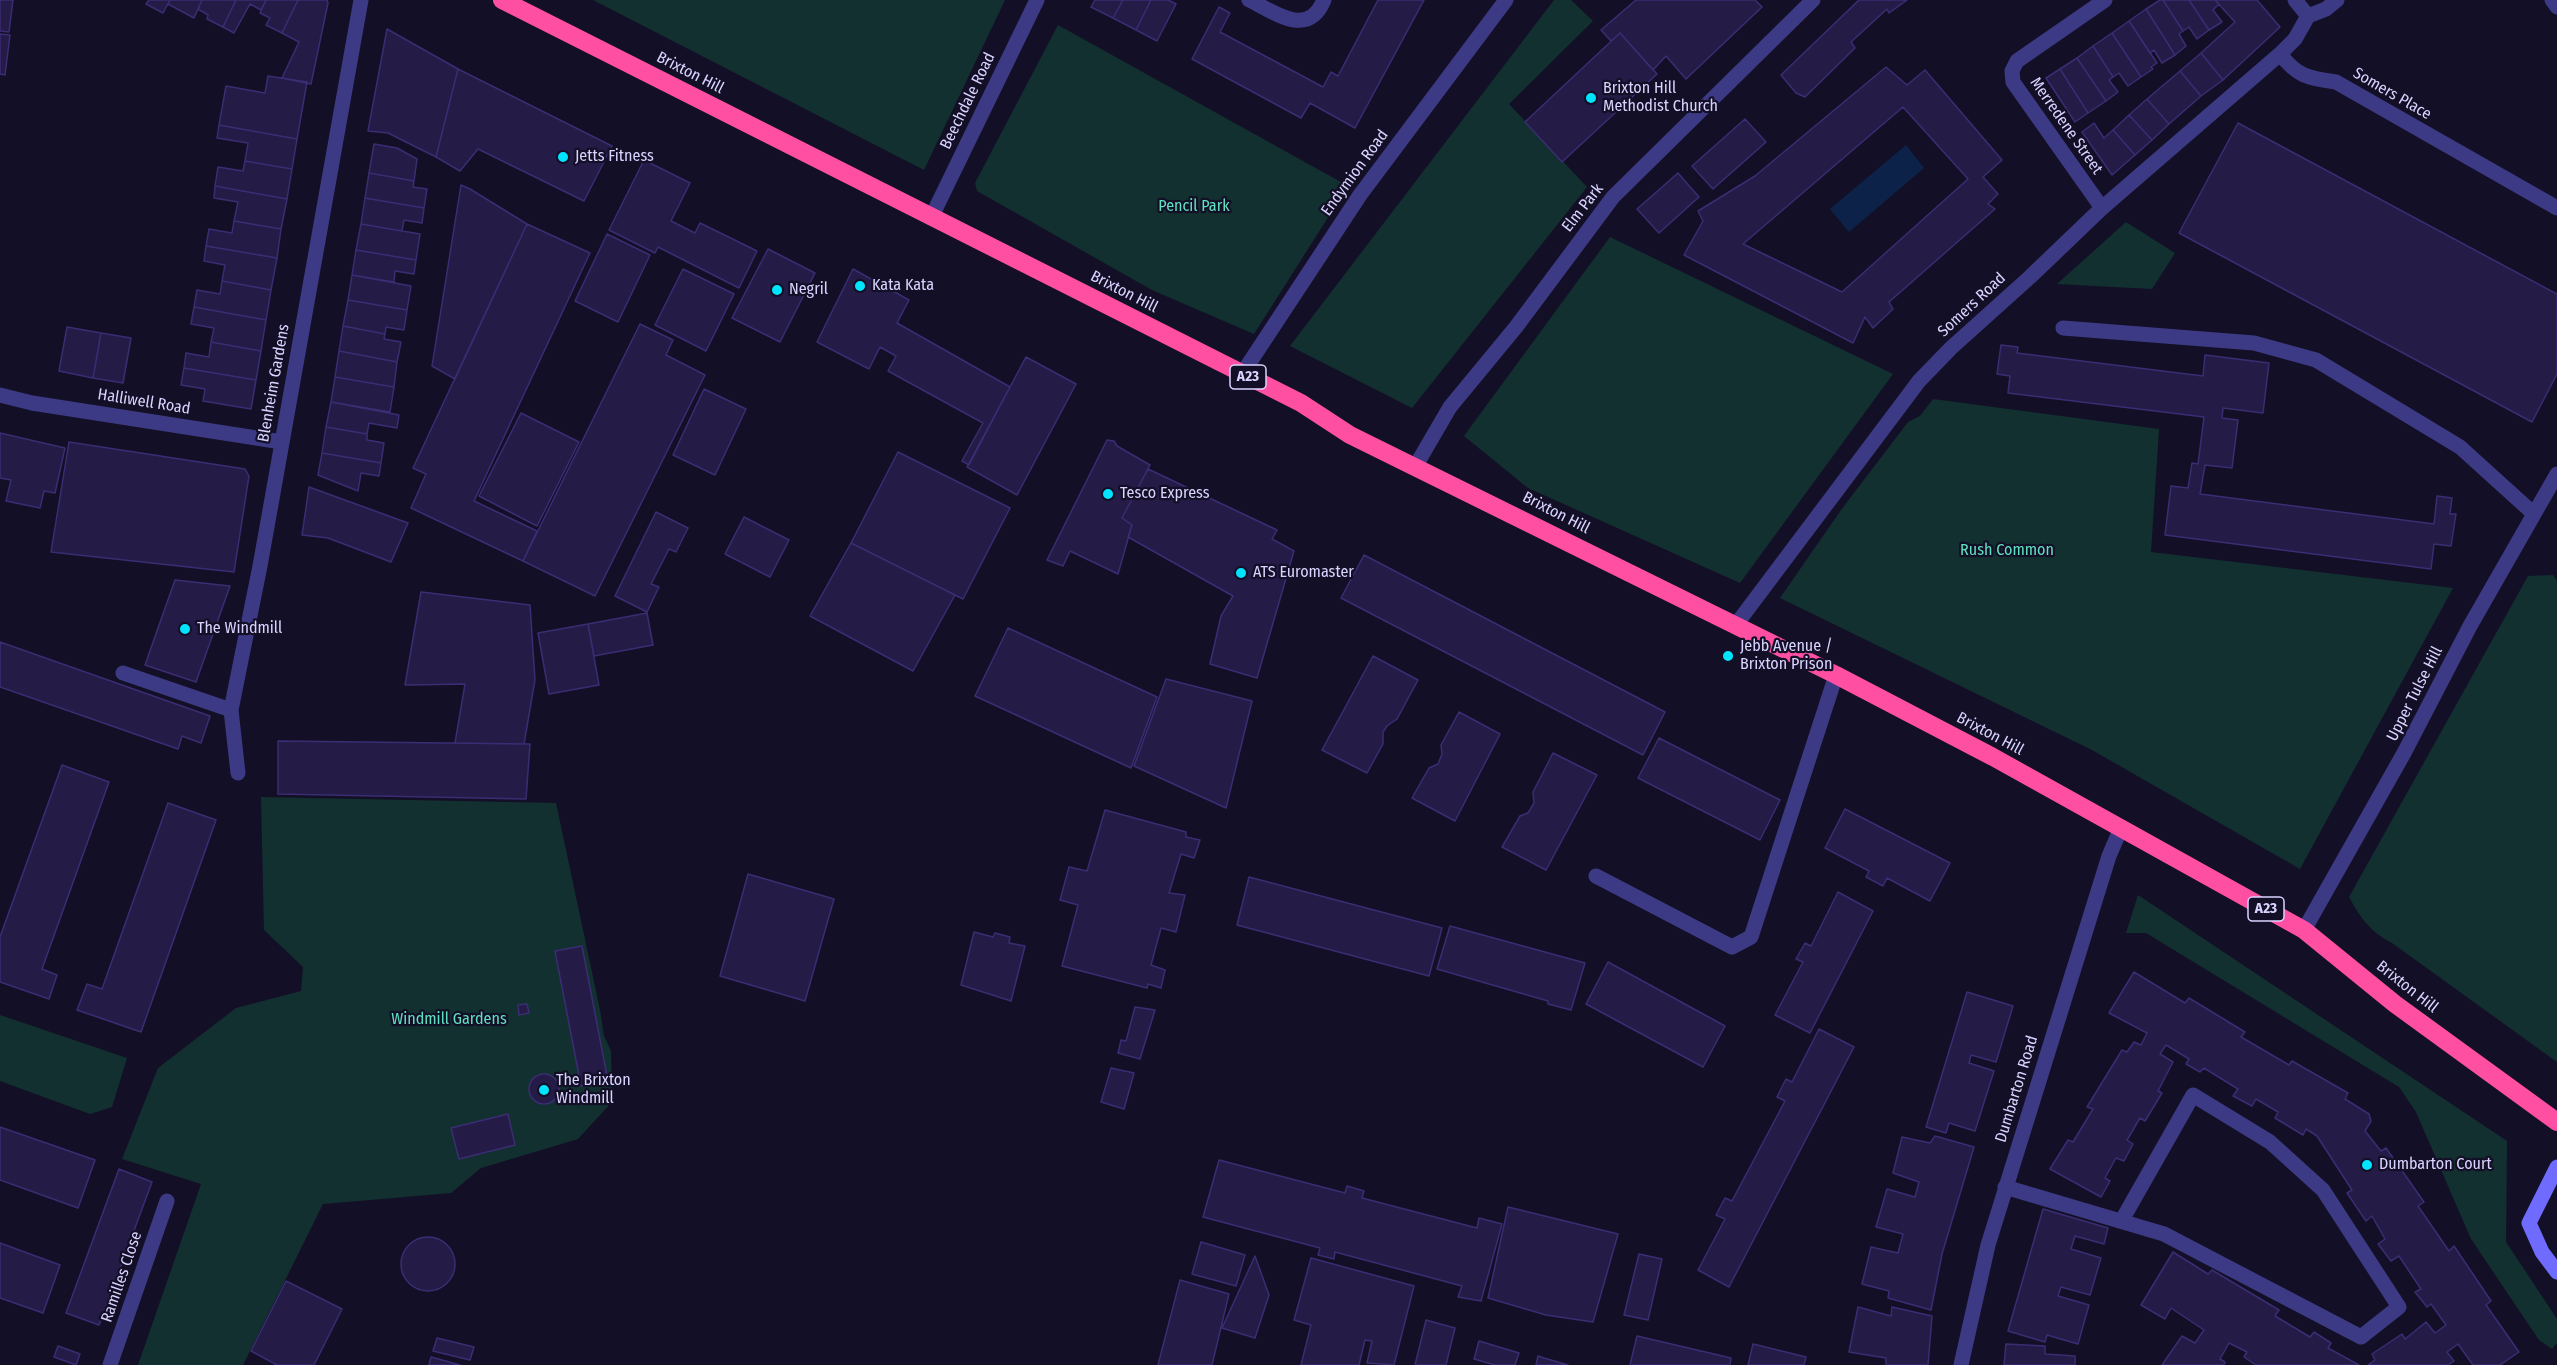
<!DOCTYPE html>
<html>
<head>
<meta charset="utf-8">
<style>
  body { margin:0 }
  canvas { display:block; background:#130f26 }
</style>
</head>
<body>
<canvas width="2557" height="1365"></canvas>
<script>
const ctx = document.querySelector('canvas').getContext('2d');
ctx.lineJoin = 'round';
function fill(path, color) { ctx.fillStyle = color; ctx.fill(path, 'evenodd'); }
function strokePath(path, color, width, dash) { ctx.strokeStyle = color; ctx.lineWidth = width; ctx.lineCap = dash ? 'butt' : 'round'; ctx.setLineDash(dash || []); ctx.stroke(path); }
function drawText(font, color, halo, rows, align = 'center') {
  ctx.font = font + ' "Fira Sans Condensed",sans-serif'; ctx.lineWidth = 4.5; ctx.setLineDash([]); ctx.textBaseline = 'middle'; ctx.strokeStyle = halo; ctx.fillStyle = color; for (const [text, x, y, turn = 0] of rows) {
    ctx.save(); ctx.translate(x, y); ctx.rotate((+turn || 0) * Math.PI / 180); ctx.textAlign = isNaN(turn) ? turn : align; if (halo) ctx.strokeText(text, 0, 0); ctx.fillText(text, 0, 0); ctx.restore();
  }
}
const green = new Path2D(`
  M593,0H1005L924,170Z
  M1554,0H1571L1593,21L1509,104L1587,187L1412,408L1290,346Z
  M1058,25L1348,186L1254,334L1152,290L977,191L975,183Z
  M2126,222L2175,253L2152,289L2057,284Z
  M1610,237L1893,374L1740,583L1528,488L1464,436Z
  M1933,399L2159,429L2151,552L2453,588L2300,869L2092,750L1780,598L1841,510L1908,422L1920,416Z
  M2553,575L2557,581V1062L2392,943C2371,932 2360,918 2349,897L2528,576Z
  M261,797L556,803L600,1010L604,1036L611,1051L612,1102L578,1139L481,1168L451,1193L323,1204L243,1365H138L201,1184L122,1159L158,1068L236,1008L301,991L303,967L264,930Z
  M2138,895L2507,1141L2506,1242L2557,1319V1343L2552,1349L2539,1340L2471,1239L2416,1112L2399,1087L2146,933H2126Z
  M0,1015L127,1058L112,1107L90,1114L0,1081Z`);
const water = new Path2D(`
  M1906,145L1924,168L1849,232L1830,209Z`);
const building = new Path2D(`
  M0,0H13L9,32L0,31Z
  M149,0H170L163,13L146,4Z
  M170,0H202L194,18L168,4Z
  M202,0H236L223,27L207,19L208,15L198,9Z
  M236,0H266L261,10L250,4L234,33L223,27Z
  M266,0H298L282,33L266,25L270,18L260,13Z
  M298,0H327L328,3L311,84L282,78L299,42L282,33Z
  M1095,0H1123L1113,18L1091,7Z
  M1123,0H1151L1136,30L1113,18Z
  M1151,0H1168L1176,4L1157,41L1136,30Z
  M1378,0H1424L1355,128L1310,103L1301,118L1192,59L1219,7L1230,13L1220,32L1323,87L1331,72L1338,76Z
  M1636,0H1755L1762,7L1686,79L1666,56L1653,70L1620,33L1611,41L1601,30Z
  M1859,0H1907L1889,13L1887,9L1851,42L1855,48L1805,97L1796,93L1781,75Z
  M2160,0H2163L2183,31L2179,34L2186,46L2175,55L2146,9Z
  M2163,0H2189L2209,30L2197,39L2189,27L2183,31Z
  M2189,0H2215L2219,4L2213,10L2222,22L2209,30Z
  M2215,0H2257L2280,27L2223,80L2201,53L2235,22Z
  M2146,9L2175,55L2162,63L2154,50L2150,53L2129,21Z
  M2129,21L2157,63L2151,67L2153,69L2141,77L2112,33Z
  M387,29L458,69L436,157L388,133L368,131Z
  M1620,33L1657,74L1562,162L1525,122Z
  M2112,33L2141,77L2128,86L2119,73L2113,77L2093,46Z
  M0,34L10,35L5,75L0,74Z
  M2093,46L2113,77L2109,80L2118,92L2106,101L2077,58Z
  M2201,53L2223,80L2201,96L2180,71Z
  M2077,58L2106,101L2088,113L2060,69Z
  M1886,67L1907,85L1925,70L2002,160L1983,177L1998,194L1988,204L1995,209L1889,302L1893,309L1873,328L1865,317L1853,343L1684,255L1703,221L1698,211L1755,176ZM1903,107L1968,179L1842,292L1743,244Z
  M458,69L612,146L584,201L478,149L460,171L436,157Z
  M2060,69L2088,113L2075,122L2046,78Z
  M2180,71L2201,96L2169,124L2147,99Z
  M268,76L307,82L297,139L219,125L226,86L265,93Z
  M2147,99L2169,124L2152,140L2129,115Z
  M2129,115L2152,140L2135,155L2113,130Z
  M1745,119L1766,142L1713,189L1692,166Z
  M2094,123L2104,138L2113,130L2135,155L2112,175L2082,132Z
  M2238,123L2557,294V374L2532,422L2179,233Z
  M219,125L297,139L292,169L245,161L248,143L217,138Z
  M374,144L397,148L417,159L414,181L369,173Z
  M644,160L690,183L671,221L695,233L700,223L757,251L739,288L658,247L655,253L609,230Z
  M245,161L292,169L287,199L215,186L218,167L243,171Z
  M369,173L414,181L413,187L427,189L424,208L365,198Z
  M1678,173L1699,197L1659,233L1637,209Z
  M461,185L470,189L527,224L455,379L432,366Z
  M215,186L287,199L281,229L234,221L238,202L214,198Z
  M365,198L424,208L422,223L404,220L402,231L361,224Z
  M234,221L281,229L277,258L206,246L209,229L232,233Z
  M361,224L420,234L416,260L356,250Z
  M527,224L590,253L474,501L537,531L523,561L411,508L426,474L413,468Z
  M607,234L650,255L618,322L575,301Z
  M206,246L277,258L271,290L222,281L225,265L204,261Z
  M768,249L815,273L780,342L732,318Z
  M356,250L416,260L414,274L395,271L394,282L352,275Z
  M683,269L734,294L706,351L655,325Z
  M853,269L909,300L897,323L1010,387L969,465L962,461L983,423L888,371L896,356L880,347L869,369L817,342Z
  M352,275L411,286L407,310L348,300Z
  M222,281L271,290L266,320L194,307L197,290L220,294Z
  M348,300L407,310L404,330L386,327L385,334L343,326Z
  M194,307L266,320L261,351L211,342L214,328L191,324Z
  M640,324L673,340L666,355L705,375L595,596L523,561Z
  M343,326L385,334L384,339L401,342L397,362L339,351Z
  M67,327L101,333L93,378L59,371Z
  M101,333L131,338L123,383L93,378Z
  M211,342L261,351L256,380L184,368L186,353L209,357Z
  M2001,345L2018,347L2017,353L2203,376L2205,355L2269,363L2263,413L2223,408L2222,418L2238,420L2232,468L2205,465L2200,494L2434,524L2437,496L2452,498L2450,514H2456L2451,546L2434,544L2431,569L2165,535L2171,486L2188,488L2192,463L2198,464L2204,417L2008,393L2010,376L1997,374Z
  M339,351L397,362L394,387L335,377Z
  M1026,357L1076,384L1017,495L967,467Z
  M184,368L256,380L251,409L203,401L205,389L181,385Z
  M335,377L394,387L390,412L331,402Z
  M704,389L746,409L715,475L673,455Z
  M331,402L399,415L397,428L369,423L367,434L326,427Z
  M521,413L579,442L537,526L479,496Z
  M326,427L367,434V440L384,443L381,463L322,453Z
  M0,433L65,448L55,493L44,491L40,508L6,501L11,480L0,478Z
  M1107,440L1114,441L1117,446L1150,465L1122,518L1132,525L1118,574L1070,551L1063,566L1047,560Z
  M69,442L245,469L249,476L234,572L51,552Z
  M898,452L1010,508L963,599L851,543Z
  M322,453L381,463L379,476L361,473L358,491L318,475Z
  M1148,469L1277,530L1272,539L1294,551L1257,678L1210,664L1221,616L1233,596L1128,537L1132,525L1122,518Z
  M309,487L408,523L391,562L328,538L302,535Z
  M656,512L688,528L676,552L669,549L651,584L659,587L647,612L615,596Z
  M744,517L789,540L770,577L725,554Z
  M851,543L955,595L913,671L810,616Z
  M1364,555L1665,712L1643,755L1341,598Z
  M175,580L230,586L196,682L145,665Z
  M421,592L530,605L535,680L524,744L455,743L465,684L405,685Z
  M647,613L653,645L594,656L588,624Z
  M588,624L599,685L549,694L538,633Z
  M1008,628L1157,697L1131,768L975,696Z
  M0,642L210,716L201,743L182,736L178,749L0,687Z
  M1373,656L1418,680L1397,719L1387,726L1383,732V744L1367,773L1322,750Z
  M1166,679L1252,701L1226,808L1134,766Z
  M1459,712L1500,734L1455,821L1412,798L1429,768L1438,764L1442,754L1441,745Z
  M1659,738L1780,800L1760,840L1638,778Z
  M278,741L530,744L526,799L278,794Z
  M1553,753L1597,775L1546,870L1502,847L1520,816L1528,813L1534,803L1533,792Z
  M62,765L109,782L42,969L57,975L49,999L0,982V937Z
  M168,803L216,820L141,1032L77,1010L87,984L102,989Z
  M1845,809L1950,863L1930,901L1887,878L1883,886L1866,877L1869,871L1825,848Z
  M1105,810L1186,832V837L1200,840L1194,858L1181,854L1169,893L1185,895L1176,932L1161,928L1151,965L1165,970L1161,988L1148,984L1147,988L1062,966L1078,905L1060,900L1069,867L1087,871Z
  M748,874L834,899L805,1001L720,976Z
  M1249,877L1442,928L1429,976L1237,925Z
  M1838,892L1873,911L1810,1033L1775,1015L1803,962L1796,959L1805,943L1811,946Z
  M1450,926L1585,963L1571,1010L1548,1004V1001L1437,969Z
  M974,932L993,937L995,933L1010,937L1009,943L1025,946L1011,1001L961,985Z
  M582,946L608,1081L581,1086L555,951Z
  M1608,962L1725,1026L1703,1067L1586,1004Z
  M2134,972L2185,1003L2189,998L2245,1032L2241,1037L2289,1065L2292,1061L2348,1093L2345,1099L2369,1114L2371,1121L2365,1131L2381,1151L2386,1148L2424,1202L2418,1206L2449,1251L2454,1246L2491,1301L2486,1305L2519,1352L2500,1365H2473L2458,1344L2447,1352L2454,1361L2448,1365H2368L2375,1360L2372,1354L2402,1334L2405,1339L2426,1322L2435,1333L2446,1325L2431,1304L2427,1307L2415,1292L2421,1289L2399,1256L2391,1261L2378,1244L2385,1239L2372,1216L2366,1221L2347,1193L2352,1190L2317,1136L2306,1129L2303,1135L2275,1118L2278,1112L2256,1099L2252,1106L2233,1096L2238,1089L2204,1068L2200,1072L2186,1064L2189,1059L2166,1045L2160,1054L2173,1062L2158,1091L2162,1093L2145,1121L2140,1118L2127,1140L2133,1144L2124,1161L2116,1158L2105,1178L2110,1181L2101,1197L2050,1169L2068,1140L2073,1142L2093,1109L2087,1107L2122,1050L2127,1052L2134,1042L2141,1045L2147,1033L2109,1013Z
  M1967,992L2013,1006L1996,1062L1971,1055L1969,1063L1994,1071L1975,1131L1949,1123L1946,1133L1926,1127Z
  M527,1004L529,1013L519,1015L518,1005Z
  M1135,1007L1155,1010L1140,1059L1118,1053L1121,1040L1126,1041Z
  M1819,1029L1854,1047L1729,1287L1698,1270L1725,1219L1716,1215L1725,1198L1732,1201L1785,1101L1777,1097L1786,1079L1792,1082Z
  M1111,1068L1134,1073L1124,1109L1101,1102Z
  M529 1089a15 15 0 1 1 30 0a15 15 0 1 1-30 0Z
  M508,1114L515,1145L459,1159L451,1128Z
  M0,1127L95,1160L78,1208L0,1180Z
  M1935,1136L1974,1147L1942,1254L1931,1310L1888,1298L1889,1291L1862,1284L1871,1247L1898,1253L1903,1234L1876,1227L1887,1189L1915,1197L1919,1182L1893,1173L1902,1137L1930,1143Z
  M1219,1160L1345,1193L1347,1186L1364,1191L1362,1198L1477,1228L1479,1218L1502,1224L1481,1301L1458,1297L1462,1286L1335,1252L1334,1259L1318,1255L1320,1248L1203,1217Z
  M119,1169L152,1182L99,1325L66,1313Z
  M1508,1207L1618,1234L1593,1322L1546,1315L1488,1298Z
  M2043,1209L2108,1228L2104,1244L2075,1236L2071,1249L2101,1258L2090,1295L2061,1287L2058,1296L2089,1305L2078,1344L2047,1335L2045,1342L2008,1331Z
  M401 1264a27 27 0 1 1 54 0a27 27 0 1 1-54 0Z
  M1201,1242L1245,1255L1236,1286L1192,1274Z
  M0,1243L60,1265L43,1313L0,1298Z
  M2173,1252L2208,1274L2212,1270L2279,1310L2275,1316L2310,1337L2314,1332L2331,1343L2328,1348L2359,1365H2256L2244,1357L2247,1352L2229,1343L2220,1359L2225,1362L2224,1365H2162L2182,1336L2195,1343L2204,1330L2171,1308L2165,1319L2141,1305Z
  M1639,1254L1662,1259L1648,1320L1624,1315Z
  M1255,1256L1269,1295L1255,1338L1222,1328Z
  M1311,1258L1414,1286L1394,1365L1367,1363L1372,1341L1365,1340L1359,1365H1301L1311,1325L1294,1320Z
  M1180,1280L1229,1294L1212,1365H1158Z
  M286,1281L342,1309L314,1365H277L251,1351Z
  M1858,1307L1891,1316L1892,1307L1932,1316L1928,1365H1886V1358L1849,1352Z
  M1426,1320L1455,1328L1446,1365H1415Z
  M1637,1336L1731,1358L1730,1365H1630Z
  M437,1338L474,1347L470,1360L433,1351Z
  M1479,1341L1519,1353L1515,1365H1495L1474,1359Z
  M1753,1344L1806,1357L1804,1365H1748Z
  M2006,1344L2045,1346V1354L2075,1356V1365H2004Z
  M58,1346L80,1354L76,1365L54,1357Z
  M1538,1356L1544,1358L1568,1365H1536Z
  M431,1357L460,1365H429Z`);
const street = new Path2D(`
  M1249,0C1275,12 1308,39 1324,0
  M2295,0L2308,16
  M2337,0L2326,9L2308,16L2295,39L2280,54C2298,77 2308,78 2336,82L2557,208
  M2552,0L2557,7
  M2102,208L2013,82L2012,71L2017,61L2105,0
  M931,218L1037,0
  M2063,328L2254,343L2316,360L2460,447L2534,514
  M1242,374L1360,195L1506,0
  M0,395L32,403L282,442
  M1415,467L1450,407L1516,327L1613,197L1813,0
  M1735,626L1919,381L1951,348L2030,277L2102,208L2280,54
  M123,673L231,710
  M238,773L231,710L260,566L361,0
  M1596,876L1732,947L1751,937L1836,675
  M2304,930L2404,753L2470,626L2557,474
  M2005,1187L2164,1234L2361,1337L2399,1307L2323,1190L2270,1142L2193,1095L2122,1220
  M110,1365L167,1201
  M1961,1365L1988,1245L2109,856L2121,828`);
const secondary = new Path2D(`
  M2557,1167L2529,1223L2542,1252L2557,1272`);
const highway = new Path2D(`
  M502,0L1301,403L1350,435L1836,675L1993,757L2304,930L2395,1004L2557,1122`);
const markers = [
  [1591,98,6,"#00e5ff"],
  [563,157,6,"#00e5ff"],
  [860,286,6,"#00e5ff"],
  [777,290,6,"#00e5ff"],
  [1108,494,6,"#00e5ff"],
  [1241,573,6,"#00e5ff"],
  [185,629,6,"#00e5ff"],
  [1728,656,6,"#00e5ff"],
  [544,1090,6,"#00e5ff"],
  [2367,1165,6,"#00e5ff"]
];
const shields = [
  [1248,377,36],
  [2266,909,36]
];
const shieldNames = [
  ["A23",1248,377],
  ["A23",2266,909]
];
const streetNames = [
  ["Brixton Hill",690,73,27],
  ["Somers Place",2392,94,30],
  ["Beechdale Road",968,101,-64],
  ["Merredene Street",2066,126,55],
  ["Endymion Road",1355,173,-54],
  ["Elm Park",1583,208,-52],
  ["Brixton Hill",1124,292,27],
  ["Somers Road",1972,305,-43],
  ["Blenheim Gardens",274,383,-80],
  ["Halliwell Road",144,402,9],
  ["Brixton Hill",1556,513,27],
  ["Upper Tulse Hill",2415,694,-63],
  ["Brixton Hill",1990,734,28],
  ["Brixton Hill",2407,987,38],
  ["Dumbarton Road",2017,1089,-73],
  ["Ramilles Close",122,1277,-71]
];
const poiNames = [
  ["Brixton Hill",1603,89],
  ["Methodist Church",1603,107],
  ["Jetts Fitness",575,157],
  ["Kata Kata",872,286],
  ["Negril",789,290],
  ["Tesco Express",1120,494],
  ["ATS Euromaster",1253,573],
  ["The Windmill",197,629],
  ["Jebb Avenue /",1740,647],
  ["Brixton Prison",1740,665],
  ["The Brixton",556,1081],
  ["Windmill",556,1099],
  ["Dumbarton Court",2379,1165]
];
const parkNames = [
  ["Pencil Park",1194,207],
  ["Rush Common",2007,551],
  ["Windmill Gardens",449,1020]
];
fill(green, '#12302f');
fill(water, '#0c2248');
fill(building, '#241b47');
strokePath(building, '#3b2d73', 1.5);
strokePath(street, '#3d3a85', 15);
strokePath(secondary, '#6f6bff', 15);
strokePath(highway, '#ff4fa3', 18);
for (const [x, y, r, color] of markers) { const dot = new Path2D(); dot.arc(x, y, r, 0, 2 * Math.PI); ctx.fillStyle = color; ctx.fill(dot); strokePath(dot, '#130f26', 2); }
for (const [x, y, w] of shields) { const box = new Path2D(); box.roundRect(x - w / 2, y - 12, w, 24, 4.5); ctx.fillStyle = '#130f26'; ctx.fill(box); strokePath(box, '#d9d4ff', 1.5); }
drawText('bold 15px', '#d9d4ff', null, shieldNames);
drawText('16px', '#d9d4ff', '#130f26', streetNames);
drawText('16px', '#d9d4ff', '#130f26', poiNames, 'left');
drawText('16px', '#5fe0c0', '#130f26', parkNames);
</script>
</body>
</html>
